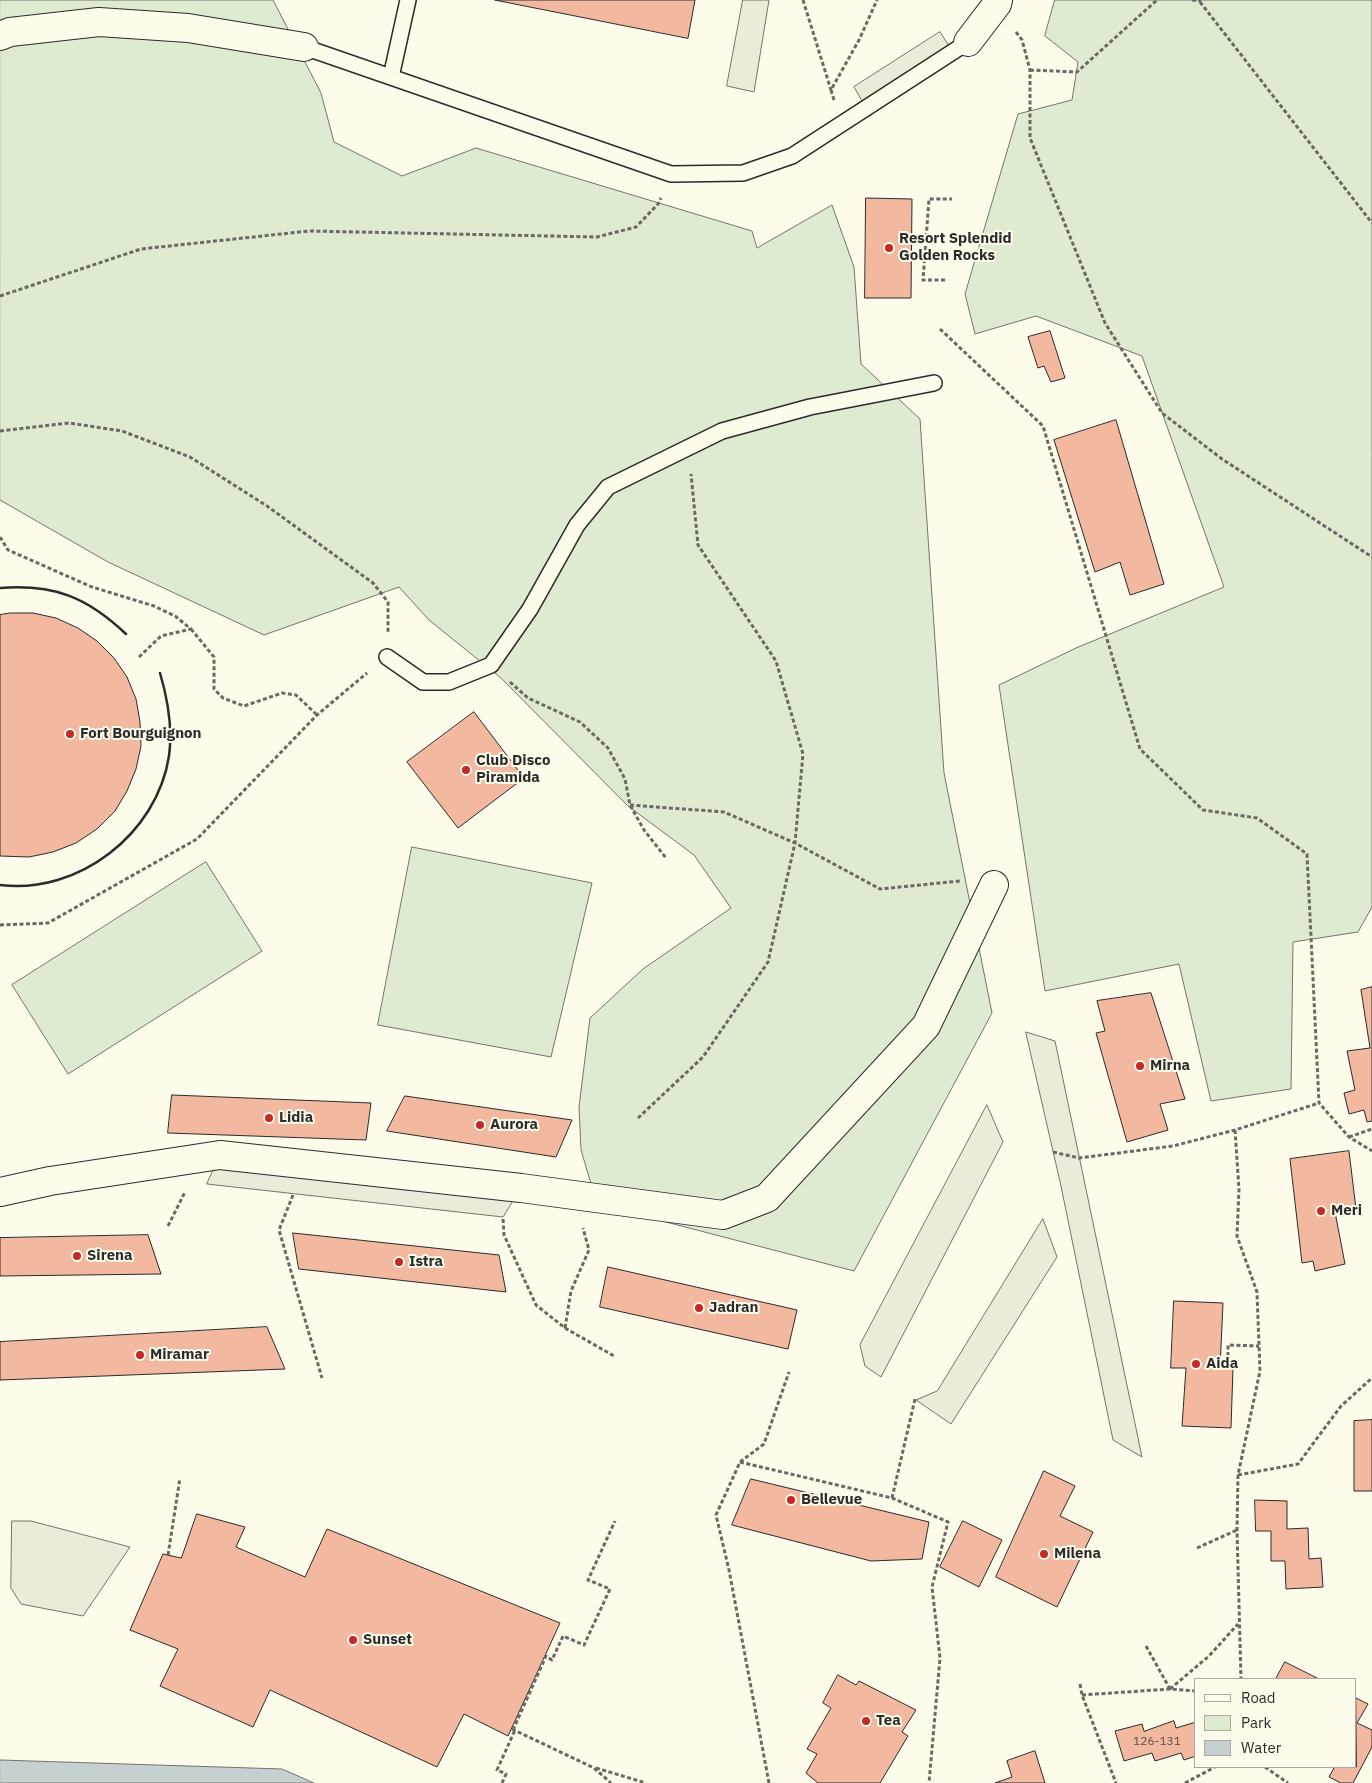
<!DOCTYPE html>
<html>
<head>
<meta charset="utf-8">
<style>
  body { margin:0 }
  #map { position:relative; width:1372px; height:1783px; overflow:hidden; background:#fdfbea; font-family:"IBM Plex Sans",sans-serif }
  canvas { display:block }
  .legend { position:absolute; left:1194px; top:1678px; width:162px; height:90px; box-sizing:border-box; background:#fdfbea; border:1px solid #a9a89e; margin:0; padding:6px 9px; list-style:none; font-size:15px; color:#2b2b2b }
  .legend li { display:flex; align-items:center; gap:10px; height:25px }
  .legend b { width:25px; border:1px solid #a9a89e }
</style>
</head>
<body>
<div id="map">
<canvas width="1372" height="1783"></canvas>
<ul class="legend">
<li><b style="height:6px;background:#fdfbea"></b>Road</li>
<li><b style="height:14px;background:#deebd1"></b>Park</li>
<li><b style="height:14px;background:#c7d0d0"></b>Water</li>
</ul>
</div>
<script>
const ctx = document.querySelector('canvas').getContext('2d');
ctx.lineJoin = 'round';
function fill(path, color) { ctx.fillStyle = color; ctx.fill(path, 'evenodd'); }
function strokePath(path, color, width, dash) { ctx.strokeStyle = color; ctx.lineWidth = width; ctx.lineCap = dash ? 'butt' : 'round'; ctx.setLineDash(dash || []); ctx.stroke(path); }
function drawText(font, color, halo, rows, align = 'center') {
  ctx.font = font + ' "IBM Plex Sans",sans-serif'; ctx.lineWidth = 4; ctx.setLineDash([]); ctx.textBaseline = 'middle'; ctx.strokeStyle = halo; ctx.fillStyle = color; for (const [text, x, y, turn = 0] of rows) {
    ctx.save(); ctx.translate(x, y); ctx.rotate((+turn || 0) * Math.PI / 180); ctx.textAlign = isNaN(turn) ? turn : align; if (halo) ctx.strokeText(text, 0, 0); ctx.fillText(text, 0, 0); ctx.restore();
  }
}
const green = new Path2D(`
  M0,0H273L321,93L334,142L402,176L476,148L752,231L757,248L832,205L854,267L861,364L920,419L944,773L992,1013L854,1271L597,1204L581,1150L579,1107L590,1018L643,969L731,908L694,855L628,806L501,678L429,620L399,587L264,635L108,562L0,500Z
  M1055,0H1372V907L1358,932L1293,942L1291,1089L1211,1101L1179,964L1045,991L999,685L1076,648L1224,587L1142,356L1036,316L975,334L965,294L1018,114L1072,100L1078,62L1045,36Z
  M412,847L592,883L551,1057L378,1025Z
  M206,862L262,951L68,1074L12,985Z`);
const parking = new Path2D(`
  M743,0H769L754,92L727,86Z
  M940,32L953,52L866,108L854,87Z
  M1026,1032L1055,1041L1142,1457L1113,1440L1061,1186Z
  M987,1105L1003,1142L881,1377L865,1366L860,1345Z
  M220,1155L521,1188L503,1217L207,1184Z
  M1043,1219L1057,1257L951,1424L916,1400L937,1391Z
  M12,1521H31L130,1547L83,1616L21,1604L11,1588Z`);
const water = new Path2D(`
  M0,1760L282,1769L314,1783H0Z`);
const building = new Path2D(`
  M495,0H695L688,38Z
  M866,198L912,199L911,298H865Z
  M1050,331L1065,378L1051,382L1044,366L1038,368L1028,337Z
  M1116,420L1164,584L1130,595L1120,562L1095,572L1054,440Z
  M10,613H33L56,618L78,628L97,641L114,658L127,677L136,699L140,722L141,746L136,769L127,791L115,811L97,829L76,843L53,852L29,857L0,856V615Z
  M474,712L524,778L458,828L407,762Z
  M1372,987V1121L1367,1122L1364,1110L1349,1114L1344,1093L1355,1090L1347,1051L1370,1048L1361,990Z
  M1151,993L1185,1099L1160,1104L1168,1130L1127,1142L1096,1033L1105,1031L1097,1001Z
  M172,1095L371,1103L366,1140L168,1133Z
  M405,1096L572,1120L556,1157L387,1131Z
  M1349,1151L1356,1209L1335,1212L1345,1264L1315,1271L1313,1261L1302,1263L1290,1159Z
  M293,1233L499,1255L506,1292L299,1269Z
  M148,1235L161,1274L0,1276V1238Z
  M608,1267L797,1310L788,1349L600,1307Z
  M1174,1301L1223,1303L1220,1368H1233L1231,1428L1182,1426L1186,1368H1171Z
  M267,1327L285,1369L0,1380V1342Z
  M1372,1420V1491H1354V1421Z
  M1044,1471L1075,1486L1060,1516L1093,1532L1057,1607L996,1577Z
  M751,1479L929,1522L922,1559L871,1561L732,1525Z
  M1255,1500L1287,1501V1529L1308,1528L1309,1559L1321,1558L1323,1587L1286,1589L1285,1561H1271V1531H1256Z
  M197,1514L245,1527L236,1547L305,1577L327,1529L560,1623L508,1736L464,1714L437,1767L270,1690L253,1727L160,1686L178,1649L130,1630L163,1554L181,1558Z
  M963,1521L1002,1540L979,1587L940,1567Z
  M1285,1662L1319,1679H1276Z
  M838,1675L856,1685L859,1681L916,1710L902,1732L908,1736L880,1783H818L806,1773L817,1754L807,1749L831,1708L823,1703Z
  M1356,1698L1368,1704L1357,1723L1372,1730V1747L1353,1783H1341L1329,1777L1334,1768L1331,1767H1356Z
  M1174,1721L1176,1728L1196,1722V1756L1184,1760L1181,1753L1155,1761L1152,1753L1124,1761L1115,1731L1142,1724L1144,1731Z
  M1035,1751L1045,1783H995L1012,1777L1007,1761Z`);
const path = new Path2D(`
  M803,0L831,90
  M1192,0L1201,1
  M1200,2L1372,223
  M1016,32L1022,40L1030,70V138L1105,323L1162,413L1222,459L1372,557
  M1030,70L1077,72L1157,0
  M834,100L831,90L859,40L877,0
  M945,280H923L929,199H952
  M0,296L141,249L309,231L597,237L636,227L658,204L661,198
  M940,329L1043,426L1140,749L1203,810L1257,818L1307,854L1319,1103L1349,1137L1372,1151
  M0,431L69,423L122,431L190,457L267,506L373,583L388,602V632
  M0,537L8,550L92,587L154,606L175,616L191,629L161,636L139,657
  M191,629L214,657V689L223,698L244,706L282,693L296,695L317,715
  M510,682L528,698L580,722L608,748L625,779L630,805L644,830L666,858
  M630,805L724,812L795,843L880,889L960,881
  M0,925L48,923L197,839L317,715L367,673
  M638,1118L703,1057L768,962L795,843L803,754L776,661L698,545L691,474
  M1235,1130L1239,1189L1237,1236L1257,1292L1260,1371L1238,1475L1237,1530L1241,1679
  M1349,1137L1372,1129
  M1053,1152L1079,1158L1173,1146L1235,1130L1319,1103
  M293,1195L279,1230L322,1378
  M503,1219L504,1235L536,1305L565,1328L614,1356
  M168,1226L185,1192
  M565,1328L571,1291L589,1250L583,1228
  M1220,1360L1228,1361V1345L1259,1346
  M740,1462L892,1498L948,1522L932,1587L940,1658L929,1783
  M1238,1475L1298,1464L1341,1406L1372,1378
  M892,1498L915,1399
  M1197,1548L1237,1530
  M168,1555L180,1478
  M1146,1646L1170,1689
  M1080,1684L1082,1695L1116,1783
  M1170,1689L1209,1656L1238,1624
  M1082,1695L1170,1689L1196,1691
  M512,1729L594,1768L611,1783
  M513,1730L546,1656L552,1660L563,1636L584,1645L610,1589L588,1580L615,1521
  M1265,1767L1288,1783
  M596,1768L646,1783
  M502,1783L506,1774L497,1770L515,1730
  M769,1783L729,1570L716,1515L740,1462L764,1444L789,1372
  M1185,1783L1215,1767`);
const lane = new Path2D(`
  M304,47L671,174L743,173L792,156L968,42
  M391,77L408,0
  M387,657L423,682H449L491,665L530,609L577,525L608,487L722,431L810,407L934,383`);
const street = new Path2D(`
  M0,36L10,32L99,22L188,28L304,47
  M968,42L997,4L998,0
  M0,1192L50,1181L220,1155L521,1188L723,1215L767,1198L926,1026L994,885`);
const wall = new Path2D(`
  M0,588C54,584 87,597 126,634
  M0,885C78,895 157,834 169,756C173,727 168,700 160,673`);
const markers = [
  [889,248,5,"#c62828"],
  [70,734,5,"#c62828"],
  [466,770,5,"#c62828"],
  [1140,1066,5,"#c62828"],
  [269,1118,5,"#c62828"],
  [480,1125,5,"#c62828"],
  [1321,1211,5,"#c62828"],
  [77,1256,5,"#c62828"],
  [399,1262,5,"#c62828"],
  [699,1308,5,"#c62828"],
  [140,1355,5,"#c62828"],
  [1196,1364,5,"#c62828"],
  [791,1500,5,"#c62828"],
  [1044,1554,5,"#c62828"],
  [353,1640,5,"#c62828"],
  [866,1721,5,"#c62828"]
];
const numberNames = [
  ["126-131",1157,1742]
];
const poiNames = [
  ["Resort Splendid",899,239],
  ["Golden Rocks",899,256],
  ["Fort Bourguignon",80,734],
  ["Club Disco",476,761],
  ["Piramida",476,778],
  ["Mirna",1150,1066],
  ["Lidia",279,1118],
  ["Aurora",490,1125],
  ["Meri",1331,1211],
  ["Sirena",87,1256],
  ["Istra",409,1262],
  ["Jadran",709,1308],
  ["Miramar",150,1355],
  ["Aida",1206,1364],
  ["Bellevue",801,1500],
  ["Milena",1054,1554],
  ["Sunset",363,1640],
  ["Tea",876,1721]
];
fill(green, '#deebd1');
strokePath(green, '#74746e', 1);
fill(parking, '#eceadb');
strokePath(parking, '#74746e', 1);
fill(water, '#c7d0d0');
strokePath(water, '#74746e', 1);
fill(building, '#f2b8a0');
strokePath(building, '#2b2b2b', 1);
strokePath(lane, '#2b2b2b', 18);
strokePath(street, '#2b2b2b', 30);
strokePath(path, '#6a6964', 3, [4, 2.5]);
strokePath(lane, '#fdfbea', 15);
strokePath(street, '#fdfbea', 28);
strokePath(wall, '#2b2b2b', 2.5);
for (const [x, y, r, color] of markers) { const dot = new Path2D(); dot.arc(x, y, r, 0, 2 * Math.PI); ctx.fillStyle = color; ctx.fill(dot); strokePath(dot, '#fdfbea', 2); }
drawText('12px', '#5d4e48', null, numberNames);
drawText('bold 15px', '#2b2b2b', '#fdfbea', poiNames, 'left');
</script>
</body>
</html>
